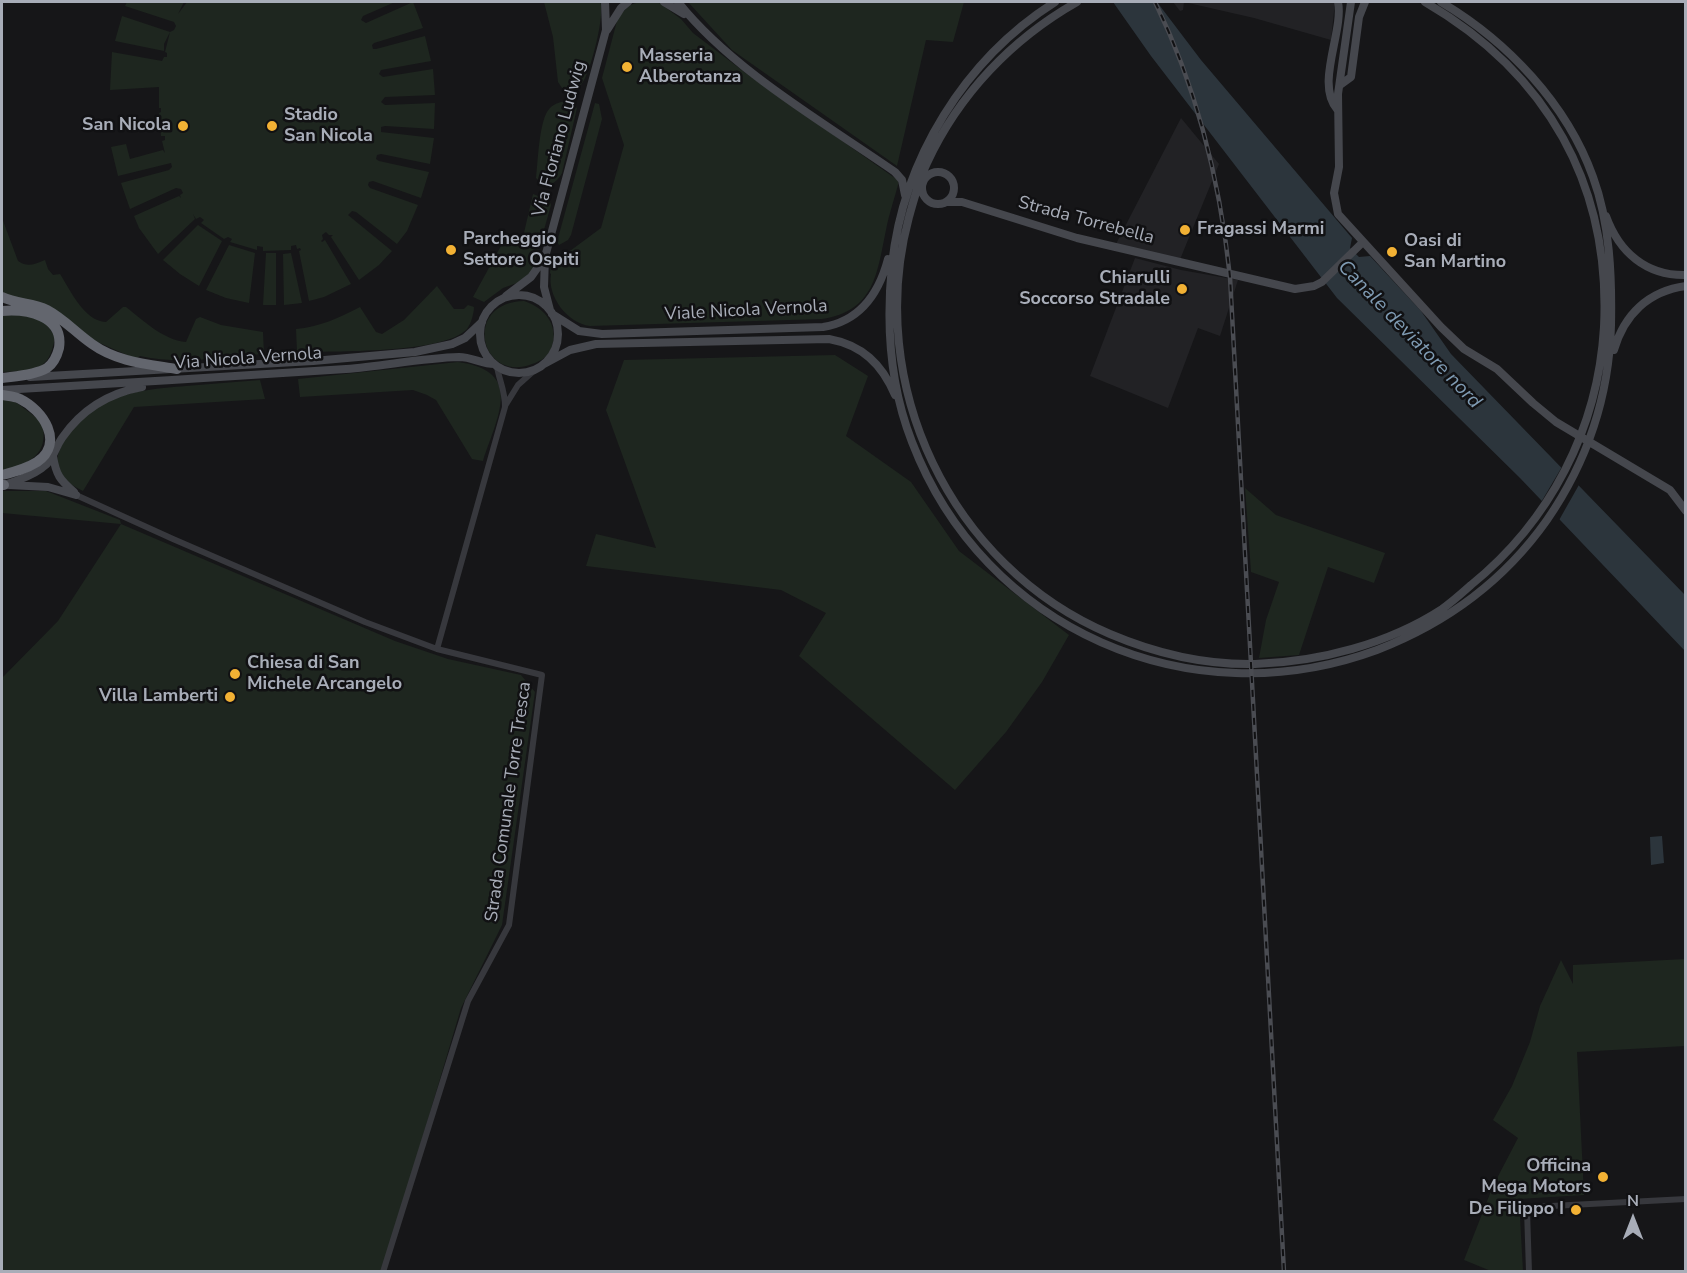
<!DOCTYPE html>
<html>
<head>
<meta charset="utf-8">
<style>
  body { margin:0 }
  #map { position:relative; width:1687px; height:1273px; overflow:hidden; background:#161618; font-family:"Nunito Sans",sans-serif }
  canvas { display:block }
  .frame { position:absolute; inset:0; border:3px solid #a8adb8; pointer-events:none }
  .north { position:absolute; left:1603px; top:1189px; width:60px; height:60px; -webkit-text-stroke:4px #111113; paint-order:stroke; rotate:0deg; font-size:16px; font-weight:700; line-height:24px; text-align:center; color:#a8adb8 }
  .north::after { content:''; display:block; margin:auto; width:21px; height:27px; background:#a8adb8; clip-path:polygon(50% 0,100% 100%,50% 72%,0 100%) }
</style>
</head>
<body>
<div id="map">
<canvas width="1687" height="1273"></canvas>
<div class="frame"></div>
<div class="north">N</div>
</div>
<script>
const ctx = document.querySelector('canvas').getContext('2d');
ctx.lineJoin = 'round';
function fill(path, color) { ctx.fillStyle = color; ctx.fill(path, 'evenodd'); }
function strokePath(path, color, width, dash) { ctx.strokeStyle = color; ctx.lineWidth = width; ctx.lineCap = dash ? 'butt' : 'round'; ctx.setLineDash(dash || []); ctx.stroke(path); }
function drawText(font, color, halo, rows, align = 'center') {
  ctx.font = font + ' "Nunito Sans",sans-serif'; ctx.lineWidth = 5; ctx.setLineDash([]); ctx.textBaseline = 'middle'; ctx.strokeStyle = halo; ctx.fillStyle = color; for (const [text, x, y, turn = 0] of rows) {
    ctx.save(); ctx.translate(x, y); ctx.rotate((+turn || 0) * Math.PI / 180); ctx.textAlign = isNaN(turn) ? turn : align; if (halo) ctx.strokeText(text, 0, 0); ctx.fillText(text, 0, 0); ctx.restore();
  }
}
const built = new Path2D(`
  M1173,2H1335L1331,40L1254,18L1184,2L1183,10L1180,11Z
  M1181,118L1219,164L1179,262L1116,244Z
  M1135,258L1181,270L1238,280L1220,336L1198,328L1168,408L1090,376Z`);
const green = new Path2D(`
  M127,2H184L178,14L187,2H395L363,16L361,20L366,23L413,2L423,28L374,43L372,45L373,49H376L425,36L431,61L381,70L379,74L383,77L433,69L435,95L385,97L381,102L385,105L435,103L434,129L385,126L381,127V132L434,138L430,164L381,154L377,155L376,159L379,161L429,172L421,198L373,181L369,182L368,185L370,188L418,205L407,231L397,244L356,212L352,211L348,215L392,251L379,265L359,280L331,237L333,235H329L326,232L322,235L323,239L321,241L322,242L325,240L351,284L324,297L309,301L299,251L301,250L300,248L297,249L296,245L291,246V250L263,251V247L257,246V250L230,242L232,239L228,237L224,239L201,223L204,220L200,217L196,219L193,214L195,219L158,254L139,228L134,216L179,196L181,198L180,195L183,193L181,189L176,188L130,209L121,183L169,170L172,167L171,163L118,176L111,147L126,144L130,159L163,150L165,153L162,141L165,140V136H161L159,113L161,112V108H159V87L110,90L112,52L162,61L164,57H167V53L165,52L170,32L164,44V51L115,41L122,16L170,32L174,30L176,26L174,22L125,6Z
  M544,2H600C606,12 590,76 581,85C576,90 569,88 562,88L558,82L553,37Z
  M639,2H658L681,19L693,33L747,74L899,181C895,197 889,214 886,230C877,273 875,311 822,319L590,326C567,323 547,296 551,274L550,273L551,265L601,228L624,145L602,78L618,17L630,5Z
  M688,2H964L953,42L926,40L897,166L732,50Z
  M567,101L577,108L562,173C556,184 546,190 536,178C538,162 539,118 550,108C555,103 561,102 567,101Z
  M595,103L599,104L602,119L571,235L568,240L559,245L557,242Z
  M533,194L549,200L551,205L533,269L525,280L503,288L484,302L473,297L502,244L517,243L523,237Z
  M2,218L18,261C28,268 35,264 45,260L48,269L53,275L60,274C71,291 84,321 106,322L123,307H126C143,320 163,340 186,342L196,319L200,317L221,325L263,332L264,354C222,357 181,365 140,356L136,359L93,340L2,294Z
  M198,225L222,241L199,286L180,274L163,260Z
  M229,245L255,253L249,303L226,298L206,290Z
  M266,253H276V305H263Z
  M291,253L302,303L284,305L283,254Z
  M437,286L454,309H464L468,305L474,307C474,313 471,324 467,329C444,354 333,351 297,352L296,329C319,327 339,318 360,307L376,332L382,334L404,320Z
  M524,301C546,308 561,328 550,351C546,358 539,362 532,364C481,384 461,303 524,301Z
  M2,313L42,316L55,337C49,373 34,370 2,372Z
  M835,355L868,376L846,436L911,482L959,551L1069,635L1042,682L1006,732L955,790L799,656L826,613L781,590L586,566L596,534L656,548L606,410L624,360Z
  M458,362C525,371 497,417 483,461L472,459L436,400L427,395L413,390L300,397L298,379Z
  M260,380L265,399L134,407L83,491C68,484 52,471 59,452C82,396 133,390 186,386C211,384 235,382 260,380Z
  M2,398L17,403L42,422C50,456 28,463 2,472Z
  M1245,488L1276,515L1385,553L1374,583L1328,567L1299,655L1259,658L1266,620L1279,582L1251,572Z
  M2,491H46L120,520L121,524L395,641L448,659L521,675L535,692L502,925L461,1008L383,1271L2,1272V678L58,621L121,524L2,513Z
  M1685,959V1046L1577,1052L1584,1195L1519,1199L1523,1271H1491L1464,1260L1493,1186L1518,1138L1493,1120L1512,1086L1530,1042L1540,1006L1561,960L1573,984V965Z`);
const water = new Path2D(`
  M1113,2H1157L1201,60L1352,238L1350,248L1359,257L1370,256L1421,311L1451,354L1685,595V651L1520,478L1337,298L1151,56Z
  M1662,836L1664,863L1651,865L1650,837Z`);
const pier = new Path2D(`
  M1563,465L1580,483L1558,522L1540,504Z`);
const street = new Path2D(`
  M505,406L518,385L537,368
  M76,495L173,539L365,622L437,649L542,675L509,925L468,1001L383,1272
  M437,649L505,407C505,389 499,381 497,366
  M1529,1272L1527,1210L1532,1207L1686,1199`);
const secondary = new Path2D(`
  M664,2L684,14
  M678,2C732,70 823,122 895,172L902,180L905,195
  M1055,2C965,59 903,159 892,265C886,324 890,386 912,442C984,630 1190,719 1377,650C1447,623 1504,581 1547,520C1587,462 1609,397 1611,326C1612,277 1610,223 1593,177C1567,104 1507,41 1441,2
  M1077,2C1012,39 959,94 927,163C919,180 914,199 909,217C864,384 950,566 1110,634C1157,654 1205,665 1255,664C1319,662 1388,644 1442,609C1452,602 1462,593 1471,585C1550,521 1598,429 1604,327C1611,185 1547,73 1425,2
  M1351,2L1338,94L1339,167L1334,193L1338,214L1441,327L1464,349L1497,369L1533,403L1556,422L1670,490L1686,511
  M607,30L621,8L628,2
  M1340,85L1351,77L1359,17L1365,2
  M1337,109C1315,84 1344,31 1338,2
  M922 188a16 16 0 1 1 32 0a16 16 0 1 1-32 0Z
  M946,202H962L1077,238L1295,289L1314,286L1322,282L1363,242
  M1606,216C1619,252 1646,276 1686,275
  M480 334a39 39 0 1 1 78 0a39 39 0 1 1-78 0Z
  M506,296L531,277L545,257
  M550,310L544,287L545,257L606,30L605,2
  M552,314L579,331L602,334L823,327C861,321 879,293 888,259
  M1614,350C1624,315 1648,291 1686,286
  M544,364L570,350L596,344L829,339C862,345 882,364 895,395
  M30,377L313,361L415,352L452,344L465,338L482,322
  M2,390C117,384 231,376 346,369C384,366 422,358 459,357C472,357 482,364 494,364
  M53,456C56,475 60,480 74,492
  M4,485C17,481 31,476 42,468C53,461 55,448 62,438C82,409 109,393 142,387
  M9,485L48,487L76,495`);
const highway = new Path2D(`
  M2,297C16,304 33,303 47,310C64,319 76,333 92,344C117,362 147,364 177,369
  M2,311C26,309 64,315 59,348C57,356 54,363 47,368C35,375 16,376 2,378
  M2,395C7,396 15,396 20,399C43,410 65,443 37,462C26,469 14,472 2,475
  M2,485H4`);
const rail = new Path2D(`
  M1155,2C1197,88 1220,182 1230,277L1284,1272`);
const markers = [
  [627,67,6,"#f2b134"],
  [183,126,6,"#f2b134"],
  [272,126,6,"#f2b134"],
  [1185,230,6,"#f2b134"],
  [451,250,6,"#f2b134"],
  [1392,252,6,"#f2b134"],
  [1182,289,6,"#f2b134"],
  [235,674,6,"#f2b134"],
  [230,697,6,"#f2b134"],
  [1603,1177,6,"#f2b134"],
  [1576,1210,6,"#f2b134"]
];
const poiNames = [
  ["Masseria",639,57],
  ["Alberotanza",639,78],
  ["Stadio",284,116],
  ["San Nicola",284,137],
  ["San Nicola",171,126,"right"],
  ["Fragassi Marmi",1197,230],
  ["Parcheggio",463,240],
  ["Settore Ospiti",463,261],
  ["Oasi di",1404,242],
  ["San Martino",1404,263],
  ["Chiarulli",1170,279,"right"],
  ["Soccorso Stradale",1170,300,"right"],
  ["Chiesa di San",247,664],
  ["Michele Arcangelo",247,685],
  ["Villa Lamberti",218,697,"right"],
  ["Officina",1591,1167,"right"],
  ["Mega Motors",1591,1188,"right"],
  ["De Filippo I",1564,1210,"right"]
];
const streetNames = [
  ["Via Floriano Ludwig",560,139,-75],
  ["Strada Torrebella",1086,221,15],
  ["Viale Nicola Vernola",746,311,-3],
  ["Via Nicola Vernola",248,359,-4],
  ["Strada Comunale Torre Tresca",509,802,-82]
];
const waterNames = [
  ["Canale deviatore nord",1409,335,46]
];
fill(built, '#222225');
fill(green, '#1e261f');
fill(water, '#2c353c');
fill(pier, '#161618');
strokePath(street, '#37383d', 6);
strokePath(secondary, '#45474d', 8);
strokePath(highway, '#63666e', 10);
strokePath(rail, '#4a4c52', 4.5);
strokePath(rail, '#111113', 2, [7]);
for (const [x, y, r, color] of markers) { const dot = new Path2D(); dot.arc(x, y, r, 0, 2 * Math.PI); ctx.fillStyle = color; ctx.fill(dot); strokePath(dot, '#111113', 2); }
drawText('bold 18px', '#a8adb8', '#111113', poiNames, 'left');
drawText('18px', '#a8adb8', '#111113', streetNames);
drawText('italic 20px', '#7f9bb3', '#111113', waterNames);
</script>
</body>
</html>
